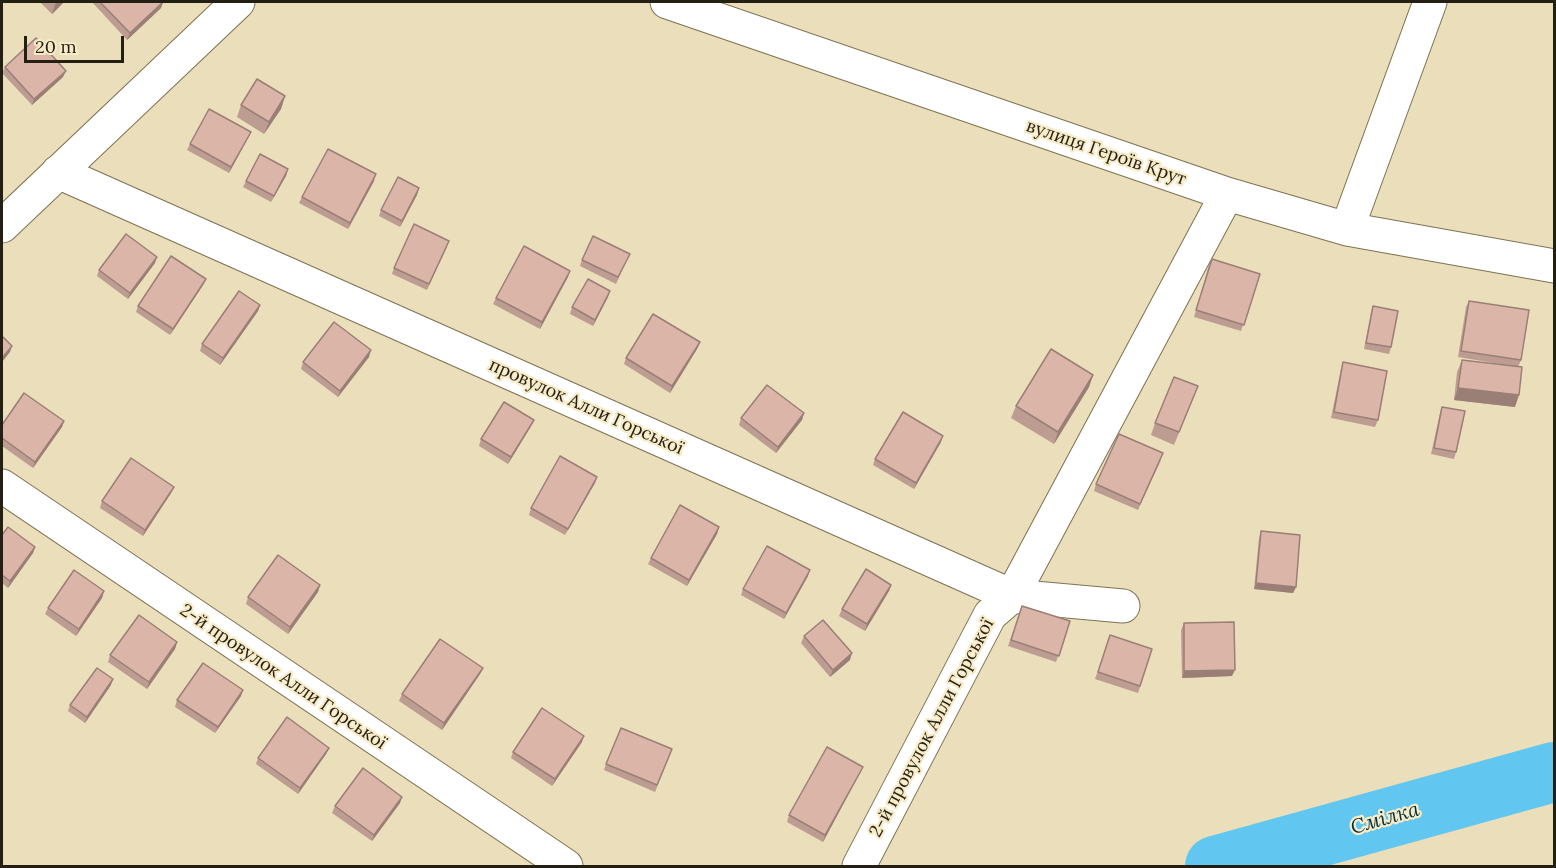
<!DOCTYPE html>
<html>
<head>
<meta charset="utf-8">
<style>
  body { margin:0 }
  #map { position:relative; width:1556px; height:868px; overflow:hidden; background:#eadebb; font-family:Lora,serif }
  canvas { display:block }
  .frame { position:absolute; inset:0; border:3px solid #231f12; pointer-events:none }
  .scale { position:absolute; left:24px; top:36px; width:100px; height:27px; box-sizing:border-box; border:3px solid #231f12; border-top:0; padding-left:8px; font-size:18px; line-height:21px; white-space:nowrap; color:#231f12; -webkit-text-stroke:4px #f8ebc8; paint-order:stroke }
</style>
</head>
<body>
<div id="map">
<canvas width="1556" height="868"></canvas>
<div class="frame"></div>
<div class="scale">20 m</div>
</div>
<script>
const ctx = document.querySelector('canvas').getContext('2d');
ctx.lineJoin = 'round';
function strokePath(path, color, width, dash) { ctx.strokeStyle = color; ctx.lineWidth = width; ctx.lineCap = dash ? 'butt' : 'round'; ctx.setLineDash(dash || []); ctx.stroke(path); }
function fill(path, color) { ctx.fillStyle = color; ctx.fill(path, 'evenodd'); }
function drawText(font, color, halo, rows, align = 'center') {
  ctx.font = font + ' Lora,serif'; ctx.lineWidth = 4.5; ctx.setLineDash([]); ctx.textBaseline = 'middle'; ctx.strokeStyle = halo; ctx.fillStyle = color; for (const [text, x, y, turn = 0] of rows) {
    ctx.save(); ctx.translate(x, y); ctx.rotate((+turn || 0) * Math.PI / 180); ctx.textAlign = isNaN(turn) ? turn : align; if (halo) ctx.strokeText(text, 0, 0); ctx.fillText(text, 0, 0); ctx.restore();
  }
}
const river = new Path2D(`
  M1215,866L1554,772`);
const minor = new Path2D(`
  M667,2L1227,194L1347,229L1554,266
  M58,172L1012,596L1123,606
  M2,226L238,2
  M1347,229L1430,2
  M2,486L566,866
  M859,866L990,615L1012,596L1227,194`);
const wall = new Path2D(`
  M40,2H64L52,14Z
  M92,2H163L161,8L127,40Z
  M5,67L63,77L32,105L2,73Z
  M285,96L281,109L264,134L237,117L241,105Z
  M251,132L248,138L229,173L187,150L190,144Z
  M288,169L286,176L271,202L243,187L246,181Z
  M374,181L348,229L299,203L302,197Z
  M417,195L400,227L379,216L381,210Z
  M447,247L427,290L392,274L394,268Z
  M582,260H627L616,284L580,266Z
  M155,263L128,299L97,276L99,270Z
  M1209,265L1260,274L1241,331L1194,317Z
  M568,277L540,329L493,304L496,298Z
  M206,279L203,285L170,335L136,312L138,306Z
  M608,297L593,326L570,314L572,307Z
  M1469,301L1521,360L1518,367L1458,357L1466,307Z
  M260,305L258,311L220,365L200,351L202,344Z
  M1373,306L1391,347L1389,354L1364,349L1371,313Z
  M700,342L697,349L670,393L624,364L626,358Z
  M369,357L338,397L301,369L303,362Z
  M1462,360L1515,407L1454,400L1457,372Z
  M1343,362L1378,420L1375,427L1331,418L1341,369Z
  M1093,375L1089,387L1054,444L1011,418L1016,406Z
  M1193,399L1174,445L1151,435L1155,423Z
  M1442,407L1456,452L1454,459L1431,454L1440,413Z
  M804,413L802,420L776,453L739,425L741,418Z
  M64,421L62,427L33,468L2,446V425Z
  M531,426L508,464L479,446L481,439Z
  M941,442L914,489L873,465L875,459Z
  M1161,460L1138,510L1094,491L1096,484Z
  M597,477L595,483L565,535L529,515L531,508Z
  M171,493L143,536L100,508L102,501Z
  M719,527L717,534L687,586L648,564L651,558Z
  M1261,531L1296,587L1293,593L1254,589L1259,538Z
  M2,535L35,547L33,553L8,588L2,583Z
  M808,576L784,619L741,595L743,589Z
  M320,585L318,592L288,634L246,604L248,597Z
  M891,585L889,591L865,631L839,616L842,609Z
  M104,591L102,598L76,636L45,614L48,608Z
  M1022,606L1070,621L1056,662L1008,646Z
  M1184,623L1232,676L1182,678L1181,630Z
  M1110,635L1152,649L1138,693L1095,679Z
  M804,636L850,660L830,677L801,643Z
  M177,642L175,649L147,689L108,662L110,655Z
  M483,668L480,674L442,730L399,701L402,694Z
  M111,685L85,723L68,711L70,705Z
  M241,696L215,733L175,707L177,700Z
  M582,742L552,786L511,758L513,752Z
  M329,748L326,754L298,794L256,764L258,758Z
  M670,755L655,792L604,770L606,764Z
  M860,773L823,842L787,822L789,815Z
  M400,803L372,841L332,813L335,806Z`);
const shadedWall = new Path2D(`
  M56,2H64L52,14Z
  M163,2L161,8L127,40L130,33Z
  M66,71L63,77L32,105L34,99Z
  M285,96L281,109L264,134L269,122Z
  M251,132L248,138L229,173L231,167Z
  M288,169L286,176L271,202L274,196Z
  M376,174L374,181L348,229L350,223Z
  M419,188L417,195L400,227L402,221Z
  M157,257L155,263L128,299L130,293Z
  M570,271L568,277L540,329L542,322Z
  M206,279L203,285L170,335L173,329Z
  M610,291L608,297L593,326L595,320Z
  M260,305L258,311L220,365L223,358Z
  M700,342L697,349L670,393L672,386Z
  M12,346L10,352L2,362V358Z
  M371,350L369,357L338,397L340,391Z
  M1093,375L1089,387L1054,444L1058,432Z
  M1458,388L1519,395L1515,407L1454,400Z
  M804,413L802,420L776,453L778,447Z
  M534,420L531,426L508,464L511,457Z
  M64,421L62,427L33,468L35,462Z
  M943,436L941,442L914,489L916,483Z
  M597,477L595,483L565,535L568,529Z
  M174,487L171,493L143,536L145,530Z
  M719,527L717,534L687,586L689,580Z
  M35,547L33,553L8,588L10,581Z
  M810,570L808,576L784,619L786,613Z
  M1256,583L1296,587L1293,593L1254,589Z
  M320,585L318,592L288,634L290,627Z
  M891,585L889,591L865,631L867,624Z
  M104,591L102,598L76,636L79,629Z
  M177,642L175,649L147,689L149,682Z
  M852,653L850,660L830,677L833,670Z
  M483,668L480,674L442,730L444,723Z
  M1235,670L1232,676L1182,678L1184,671Z
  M113,679L111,685L85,723L87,717Z
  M243,690L241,696L215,733L218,727Z
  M584,736L582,742L552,786L555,779Z
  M329,748L326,754L298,794L300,788Z
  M863,767L860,773L823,842L825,835Z
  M402,797L400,803L372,841L374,835Z`);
const building = new Path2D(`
  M100,2H163L130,33Z
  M36,38L66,71L34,99L5,67Z
  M257,79L285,96L269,122L241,105Z
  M209,109L251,132L231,167L190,144Z
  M328,149L376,174L350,223L302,197Z
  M260,154L288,169L274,196L246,181Z
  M398,177L419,188L402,221L381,210Z
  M414,224L449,241L429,284L394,268Z
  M126,234L157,257L130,293L99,270Z
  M593,236L630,254L618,277L582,260Z
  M524,246L570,271L542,322L496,298Z
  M171,256L206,279L173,329L138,306Z
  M1212,259L1260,274L1244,325L1196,310Z
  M588,279L610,291L595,320L572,307Z
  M239,291L260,305L223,358L202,344Z
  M1469,301L1529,310L1521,360L1461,351Z
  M1373,306L1398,311L1391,347L1366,343Z
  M653,314L700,342L672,386L626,358Z
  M334,322L371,350L340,391L303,362Z
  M2,336L12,346L2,358Z
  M1051,349L1093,375L1058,432L1016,406Z
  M1462,360L1522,367L1519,395L1458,388Z
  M1343,362L1387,371L1378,420L1334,412Z
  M1174,377L1198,386L1179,432L1155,423Z
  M767,385L804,413L778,447L741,418Z
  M24,393L64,421L35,462L2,438V425Z
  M504,402L534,420L511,457L481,439Z
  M1442,407L1465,411L1456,452L1434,448Z
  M903,412L943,436L916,483L875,459Z
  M1119,434L1163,453L1140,504L1096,484Z
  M560,456L597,477L568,529L531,508Z
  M131,458L174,487L145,530L102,501Z
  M680,505L719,527L689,580L651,558Z
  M8,527L35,547L10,581L2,575V535Z
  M1261,531L1300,535L1296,587L1256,583Z
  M767,546L810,570L786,613L743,589Z
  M278,555L320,585L290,627L248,597Z
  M866,569L891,585L867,624L842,609Z
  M74,570L104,591L79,629L48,608Z
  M1022,606L1070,621L1059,656L1011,640Z
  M139,615L177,642L149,682L110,655Z
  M823,620L852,653L833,670L804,636Z
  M1234,622L1235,670L1184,671V623Z
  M1110,635L1152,649L1140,686L1098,672Z
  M440,639L483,668L444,723L402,694Z
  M203,663L243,690L218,727L177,700Z
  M97,668L113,679L87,717L70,705Z
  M542,708L584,736L555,779L513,752Z
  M287,717L329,748L300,788L258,758Z
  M621,728L672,749L657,785L606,764Z
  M827,747L863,767L825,835L789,815Z
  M363,768L402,797L374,835L335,806Z`);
const streetNames = [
  ["вулиця Героїв Крут",1106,153,19],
  ["провулок Алли Горської",586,407,24],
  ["2-й провулок Алли Горської",283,677,34],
  ["2-й провулок Алли Горської",932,728,-62]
];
const waterNames = [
  ["Смілка",1385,819,-16]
];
strokePath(river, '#62c7f0', 60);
strokePath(minor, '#7d7252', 35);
strokePath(minor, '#fff', 33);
fill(wall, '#bd9c91');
fill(shadedWall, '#9a7f76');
fill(building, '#dcb5a9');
strokePath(building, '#9a7f76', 1.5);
drawText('18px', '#231f12', '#f8ebc8', streetNames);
drawText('italic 20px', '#003141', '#f8ebc8', waterNames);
</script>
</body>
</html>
